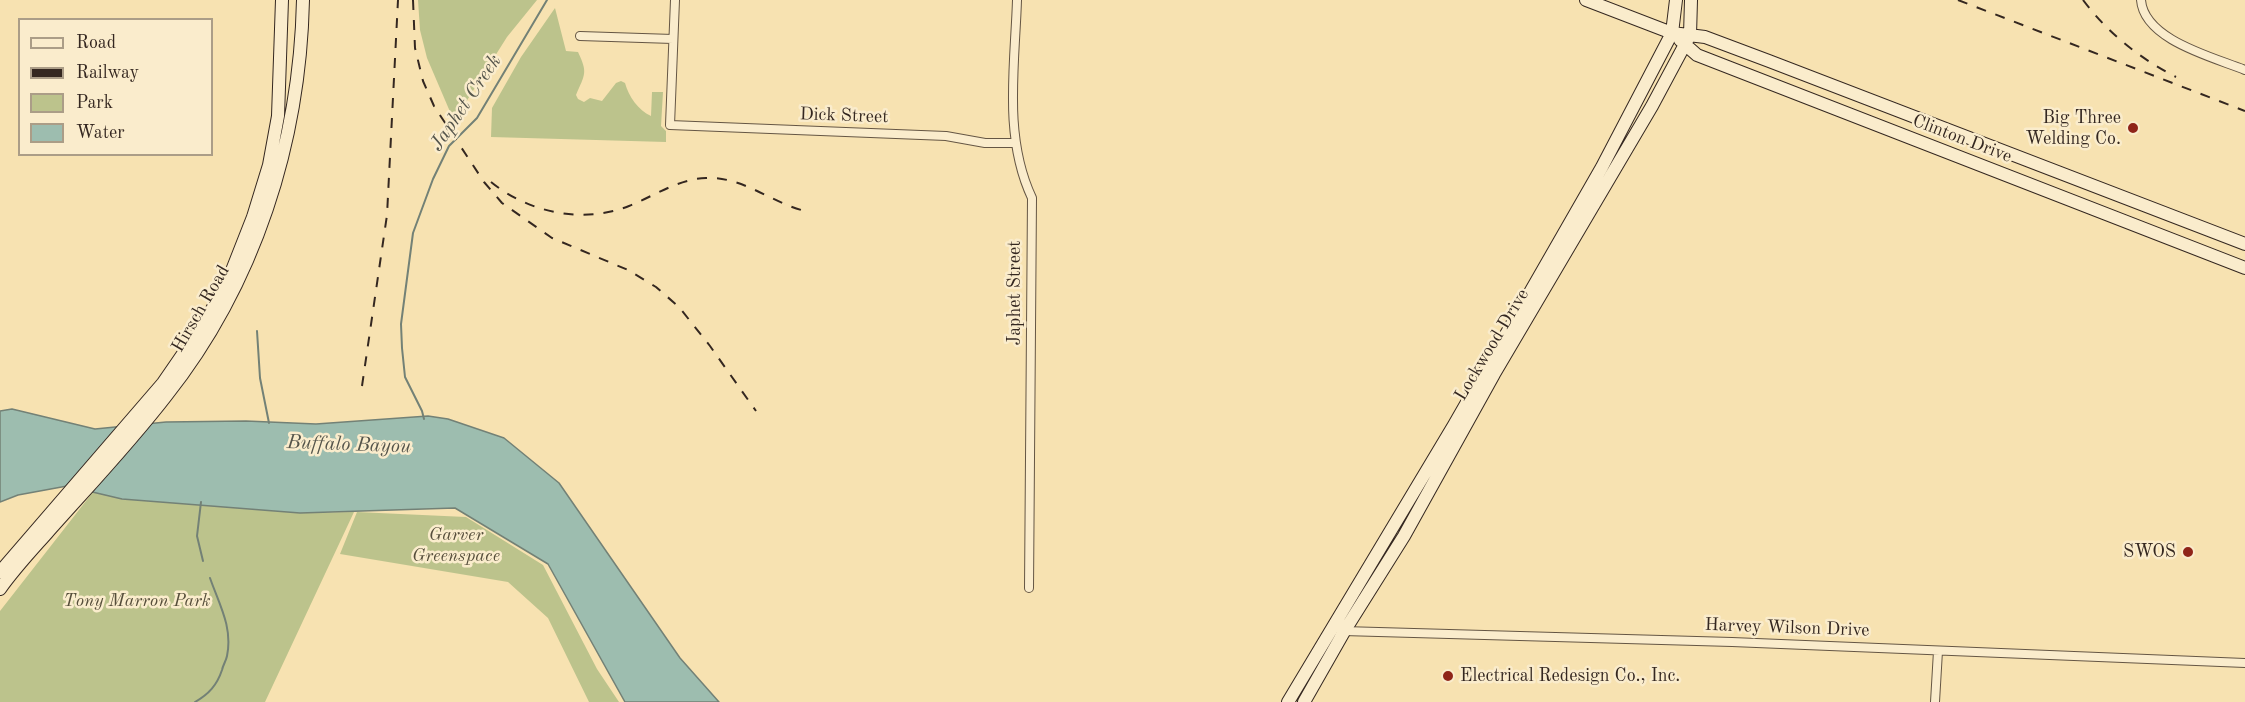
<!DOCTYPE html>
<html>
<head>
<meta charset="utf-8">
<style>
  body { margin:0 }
  #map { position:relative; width:2245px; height:702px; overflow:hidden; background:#f7e2b1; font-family:"Old Standard TT",serif }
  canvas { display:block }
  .legend { position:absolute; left:18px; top:18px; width:195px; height:138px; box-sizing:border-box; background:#faeccc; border:2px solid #ab9d87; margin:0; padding:8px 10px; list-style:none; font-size:18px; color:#342720 }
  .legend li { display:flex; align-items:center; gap:12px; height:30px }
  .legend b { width:30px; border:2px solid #ab9d87 }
</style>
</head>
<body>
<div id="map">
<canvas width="2245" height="702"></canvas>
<ul class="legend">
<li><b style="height:8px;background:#faeccc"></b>Road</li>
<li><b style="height:8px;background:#342720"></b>Railway</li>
<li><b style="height:16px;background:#bcc38c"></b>Park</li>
<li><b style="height:16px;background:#9dbdaf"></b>Water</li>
</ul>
</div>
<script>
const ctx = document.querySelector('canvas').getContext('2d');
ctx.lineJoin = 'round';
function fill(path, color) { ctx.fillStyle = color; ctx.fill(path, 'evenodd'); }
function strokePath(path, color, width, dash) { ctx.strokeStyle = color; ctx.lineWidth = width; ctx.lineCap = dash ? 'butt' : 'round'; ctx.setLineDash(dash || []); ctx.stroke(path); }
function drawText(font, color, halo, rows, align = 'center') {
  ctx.font = font + ' "Old Standard TT",serif'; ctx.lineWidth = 5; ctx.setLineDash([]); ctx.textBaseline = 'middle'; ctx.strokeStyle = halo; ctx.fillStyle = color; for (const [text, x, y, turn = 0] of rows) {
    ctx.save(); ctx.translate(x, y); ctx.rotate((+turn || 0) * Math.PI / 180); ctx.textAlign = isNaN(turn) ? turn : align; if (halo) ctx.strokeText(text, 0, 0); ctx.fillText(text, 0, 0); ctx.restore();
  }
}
const green = new Path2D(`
  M418,0H537L507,37L454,121L427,58L420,30Z
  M555,8L566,51L578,52C588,73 585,74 576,95L578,99L584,102L590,98L602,101L616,83L621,81L625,83C629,97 638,110 651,116L652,92H663L661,126L666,131V142L491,137L492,108L521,57Z
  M93,492L122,499L300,513L354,512L265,702H0V611Z
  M357,512L466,517L543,565L597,669L619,702H589L548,618L508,582L340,554Z`);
const water = new Path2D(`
  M12,409L95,429L166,422L246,421L316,424L428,416L448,419L504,438L559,483L680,658L719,702H625L548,564L455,508L300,513L122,499L67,486L18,495L0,502V411Z`);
const stream = new Path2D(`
  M257,331L260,378L269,423
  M424,419L422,411L405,377L402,348L401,324L413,233L433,179L449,146L477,118L547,0
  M201,502L197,536L203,561
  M195,702C209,694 217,685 222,670C223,665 226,661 227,656C233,627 219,604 210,578`);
const minor = new Path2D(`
  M675,0L670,125L946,136L985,143H1015
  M1017,0C1015,65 1003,137 1032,198L1029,588
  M2141,0C2144,40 2213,57 2245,70
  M580,36L673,39
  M1343,631L1732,642L2245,663
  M1935,702L1938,651`);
const secondary = new Path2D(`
  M1586,0L1672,33L1705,37L1769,61L2245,244
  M1680,40L1697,55L2245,268
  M0,572L163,383L205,322L229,278L253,217L269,165L278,116L282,0
  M0,589C14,569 31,551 47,533C87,488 129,444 166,396C255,284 300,142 303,0
  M1288,702L1454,425L1602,167L1672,33L1676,0
  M1304,702L1345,630L1404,536L1494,374L1652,106L1690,35L1691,0`);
const rail = new Path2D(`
  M413,0L415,48L423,81L434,106L484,182L502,203L552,238L628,270L656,287L679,307L710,346L756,411
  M1958,0L2245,111
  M2083,0C2108,33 2139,58 2176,77
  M491,182C529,213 583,224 629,206C654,196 678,179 706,178C742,176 772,203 805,211
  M362,386L387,215L398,0`);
const markers = [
  [2133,128,6,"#8f2418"],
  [2188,552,6,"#8f2418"],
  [1448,676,6,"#8f2418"]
];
const streetNames = [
  ["Dick Street",844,116,2],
  ["Clinton Drive",1962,139,21],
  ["Japhet Street",1015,293,-90],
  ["Hirsch Road",201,309,-60],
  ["Lockwood Drive",1492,345,-59],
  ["Harvey Wilson Drive",1787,628,2]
];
const poiNames = [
  ["Big Three",2121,118],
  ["Welding Co.",2121,139],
  ["SWOS",2176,552],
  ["Electrical Redesign Co., Inc.",1460,676,"left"]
];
const parkNames = [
  ["Garver",456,535],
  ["Greenspace",456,556],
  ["Tony Marron Park",137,601]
];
const waterNames = [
  ["Japhet Creek",466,103,-56],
  ["Buffalo Bayou",349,445,2]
];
fill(green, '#bcc38c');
fill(water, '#9dbdaf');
strokePath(water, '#738176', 1.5);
strokePath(stream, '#738176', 2);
strokePath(minor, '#655644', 10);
strokePath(secondary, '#342720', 14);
strokePath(minor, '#faeccc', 8);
strokePath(secondary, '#faeccc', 12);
strokePath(rail, '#342720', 2, [10, 10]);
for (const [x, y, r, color] of markers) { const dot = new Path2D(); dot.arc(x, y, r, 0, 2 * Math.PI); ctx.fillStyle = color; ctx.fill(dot); strokePath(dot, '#faeccc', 2); }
drawText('18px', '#342720', '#faeccc', streetNames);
drawText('18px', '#342720', '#faeccc', poiNames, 'right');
drawText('italic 18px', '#564e3b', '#faeccc', parkNames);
drawText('italic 20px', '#54544b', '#faeccc', waterNames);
</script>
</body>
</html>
